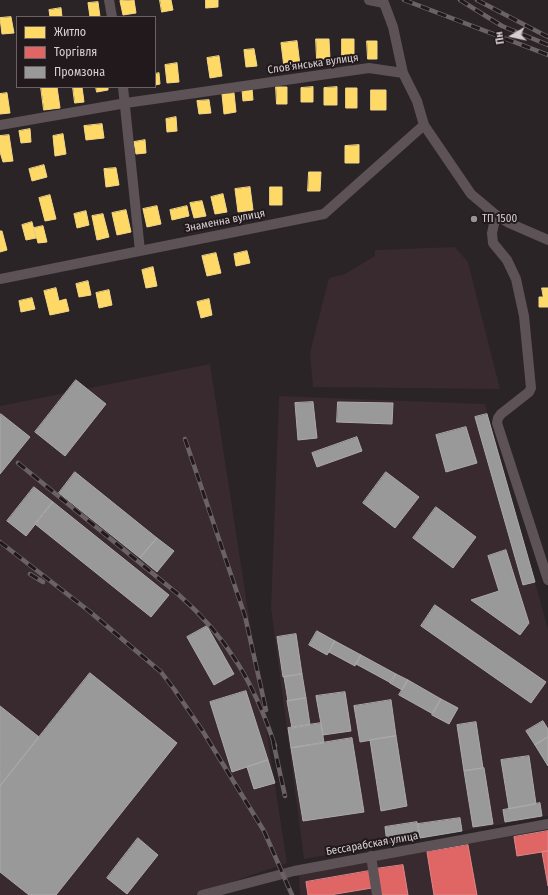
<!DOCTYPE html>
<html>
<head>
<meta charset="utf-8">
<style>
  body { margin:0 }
  #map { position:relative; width:548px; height:895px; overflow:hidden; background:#2a2426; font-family:"Fira Sans Condensed",sans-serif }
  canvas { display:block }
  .legend { position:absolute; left:16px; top:16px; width:140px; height:72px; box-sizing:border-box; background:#22191c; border:1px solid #6a6264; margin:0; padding:5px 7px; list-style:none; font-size:12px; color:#d6cfd1 }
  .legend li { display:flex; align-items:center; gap:8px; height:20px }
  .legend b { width:20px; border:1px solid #6a6264 }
  .north { position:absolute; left:492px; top:16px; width:40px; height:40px; -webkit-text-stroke:3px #22191c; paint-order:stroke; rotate:261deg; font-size:11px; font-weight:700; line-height:16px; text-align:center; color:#d6cfd1 }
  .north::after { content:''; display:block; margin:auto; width:14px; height:18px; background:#d6cfd1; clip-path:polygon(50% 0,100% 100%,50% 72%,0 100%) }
</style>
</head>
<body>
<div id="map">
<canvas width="548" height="895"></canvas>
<ul class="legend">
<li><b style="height:11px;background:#ffd966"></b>Житло</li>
<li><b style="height:11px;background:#e06666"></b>Торгівля</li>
<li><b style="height:11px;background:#999"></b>Промзона</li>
</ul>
<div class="north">Пн</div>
</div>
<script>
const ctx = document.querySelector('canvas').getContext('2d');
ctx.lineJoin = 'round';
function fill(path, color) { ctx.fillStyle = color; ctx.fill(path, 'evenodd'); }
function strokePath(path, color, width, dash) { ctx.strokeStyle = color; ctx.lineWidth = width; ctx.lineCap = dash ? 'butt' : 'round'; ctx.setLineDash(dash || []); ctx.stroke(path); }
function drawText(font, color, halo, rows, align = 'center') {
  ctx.font = font + ' "Fira Sans Condensed",sans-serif'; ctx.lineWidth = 4; ctx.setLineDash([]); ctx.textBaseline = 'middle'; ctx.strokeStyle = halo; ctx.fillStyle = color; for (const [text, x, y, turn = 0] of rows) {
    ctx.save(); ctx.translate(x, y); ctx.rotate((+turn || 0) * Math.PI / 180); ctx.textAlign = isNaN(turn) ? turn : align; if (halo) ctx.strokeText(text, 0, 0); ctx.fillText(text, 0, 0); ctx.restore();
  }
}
const built = new Path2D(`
  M455,247L468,262L500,389L313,387L310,353L329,278L345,274L375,256V250Z
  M210,364L287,863L194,895H0V406Z
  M279,396L485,404L548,629V816L304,859L271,608Z
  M548,828V895H300L299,874Z`);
const homes = new Path2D(`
  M134,0L136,13L123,15L120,1Z
  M160,0H171L173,10L162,12Z
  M206,0H218V7L206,8Z
  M98,2L100,17H90L88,3Z
  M61,8L62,17H50L49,10Z
  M11,17L14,33L2,34L0,18Z
  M316,39H329L330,59H317Z
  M342,39H354V59H342Z
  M297,41L300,65L284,67L281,43Z
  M367,41H377V59H368Z
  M254,49L257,66L246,67L244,50Z
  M219,56L222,76L210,78L207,58Z
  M177,63L179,82L167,83L165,65Z
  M159,73L160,84L155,85V74Z
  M41,87H57L60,108L44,110Z
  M73,87H82L84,102L75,103Z
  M96,87H108V90L97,92Z
  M276,87H287V104H277Z
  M313,87V102H301V88Z
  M337,87V105H324V88Z
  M252,88L253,100L243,101L242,90Z
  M346,88H357V108H346Z
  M371,90H386V110H371Z
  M7,93L10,113L0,114V94Z
  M234,93L236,112L224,114L222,94Z
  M209,100L211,113L199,114L197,101Z
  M176,117L177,131L167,132L166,119Z
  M102,124L104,138L86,140L84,126Z
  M30,129L31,142L21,143L19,131Z
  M63,134L66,154L55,156L53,136Z
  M9,135L13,161L3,162L0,152V136Z
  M145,140L146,153L136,154L134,142Z
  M359,145V163H345V146Z
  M44,165L47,177L32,181L29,169Z
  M116,168L119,185L106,187L104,169Z
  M309,172H321L320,191H308Z
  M250,187L253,210L238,212L235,189Z
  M270,187H282V205H270Z
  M223,194L227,212L215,214L211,197Z
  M50,195L56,219L45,221L39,198Z
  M202,201L206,216L194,218L190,203Z
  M157,206L161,224L147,227L143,209Z
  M187,206L189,216L172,220L170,210Z
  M126,210L131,232L117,235L112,213Z
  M86,211L89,225L77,228L74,214Z
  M103,214L109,237L97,240L92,216Z
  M32,222L36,238L26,240L22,225Z
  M43,226L47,242L38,243L34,228Z
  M0,231H2L7,250L0,252Z
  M247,251L250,263L236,266L234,254Z
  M216,253L221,273L207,276L202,256Z
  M153,267L157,286L146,288L142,270Z
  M88,281L91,295L79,297L76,284Z
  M56,288L59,301L66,299L69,311L50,315L44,291Z
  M542,288H548V307H539V297H543Z
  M109,290L112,305L99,308L96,293Z
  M32,298L35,309L21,312L19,301Z
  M209,299L212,315L201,318L197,302Z`);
const shops = new Path2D(`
  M548,831V851L517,856L514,837Z
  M468,845L477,895H434L427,852Z
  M548,851V886L542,852Z
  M403,865L408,895H379L375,869Z
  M369,871L372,888L330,895H308L306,882Z`);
const industry = new Path2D(`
  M76,380L106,404L65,456L35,432Z
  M313,402L317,438L298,440L295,403Z
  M338,402L393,403L392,424L337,422Z
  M1,414L30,437L0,474V416Z
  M487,414L535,582L523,585L475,417Z
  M466,427L477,463L446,472L436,435Z
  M357,437L362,451L317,467L312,453Z
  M75,472L157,538L140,558L59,493Z
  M386,472L419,497L395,528L363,503Z
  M34,487L53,502L26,536L7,521Z
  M53,502L169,595L151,617L35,524Z
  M436,507L476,537L453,568L413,538Z
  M157,538L174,551L157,572L140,558Z
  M506,550L529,623L520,635L471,600L499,591L488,556Z
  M435,605L546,682L531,703L421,626Z
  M207,626L234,674L214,685L187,637Z
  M317,631L335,641L327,655L309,645Z
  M296,634L302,674L283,677L277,637Z
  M335,641L361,655L355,666L329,652Z
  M361,655L396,674L391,683L356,664Z
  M90,673L177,743L56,895H29L0,872V786Z
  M302,674L306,698L288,701L284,677Z
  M396,674L408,680L402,690L390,683Z
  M408,680L441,699L433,714L399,695Z
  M246,691L268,760L232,772L210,702Z
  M345,692L351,731L323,735L316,696Z
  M306,698L310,725L292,728L287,701Z
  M441,699L458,708L449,724L432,715Z
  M391,700L396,736L360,742L354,706Z
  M0,706L39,737L0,786Z
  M543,721L548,729V737L535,745L526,731Z
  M476,722L483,768L464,771L457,725Z
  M321,723L324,743L291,748L288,728Z
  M396,736L407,806L381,811L370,740Z
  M548,737V766L535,745Z
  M352,738L364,812L303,821L291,748Z
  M529,756L536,804L509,809L501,760Z
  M268,760L275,783L254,789L247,767Z
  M484,768L493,824L473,827L464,771Z
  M540,803L542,816L505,822L503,810Z
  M460,818L462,831L420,838L418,824Z
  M417,822L420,838L387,843L385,827Z
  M138,838L158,855L127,894L107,878Z`);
const minor = new Path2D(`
  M109,0L112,17
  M369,0L384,3L393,27L403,73
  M123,87L140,251
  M0,125L126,103L369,68L403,73L417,101L424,125L471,194L496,215L509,223L548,240
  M496,215L492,233L493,243L507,260L516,279L524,316L531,388L529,392L501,414L498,418L497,423L548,580
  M0,279L324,214L424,125
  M371,856L377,895
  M202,895L294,871L548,824`);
const rail = new Path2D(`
  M404,0L548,55
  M460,0L502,26L548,45
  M477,0L548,37
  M185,439L245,616L266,710
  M18,463L179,595C228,638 255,685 275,746
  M0,542L89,611L161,672L174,689L202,730L264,831L292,895
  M30,574L43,582
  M273,741L285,796`);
const markers = [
  [474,219,4,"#9a9395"]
];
const streetNames = [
  ["Слов’янська вулиця",313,64,-8],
  ["Знаменна вулиця",225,221,-11],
  ["Бессарабская улица",372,844,-10]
];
const poiNames = [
  ["ТП 1500",482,219]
];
fill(built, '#382a2e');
fill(homes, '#ffd966');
strokePath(homes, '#f3d686', 1);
fill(shops, '#e06666');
strokePath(shops, '#dd8686', 1);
fill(industry, '#999');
strokePath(industry, '#aba9aa', 1);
strokePath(minor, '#5d5256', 10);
strokePath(rail, '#6b6265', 4.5);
strokePath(rail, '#22191c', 3, [9]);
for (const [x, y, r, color] of markers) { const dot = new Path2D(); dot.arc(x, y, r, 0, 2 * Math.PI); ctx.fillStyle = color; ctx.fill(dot); strokePath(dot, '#22191c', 1.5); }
drawText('11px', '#d6cfd1', '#22191c', streetNames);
drawText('11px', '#d6cfd1', '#22191c', poiNames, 'left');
</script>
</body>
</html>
